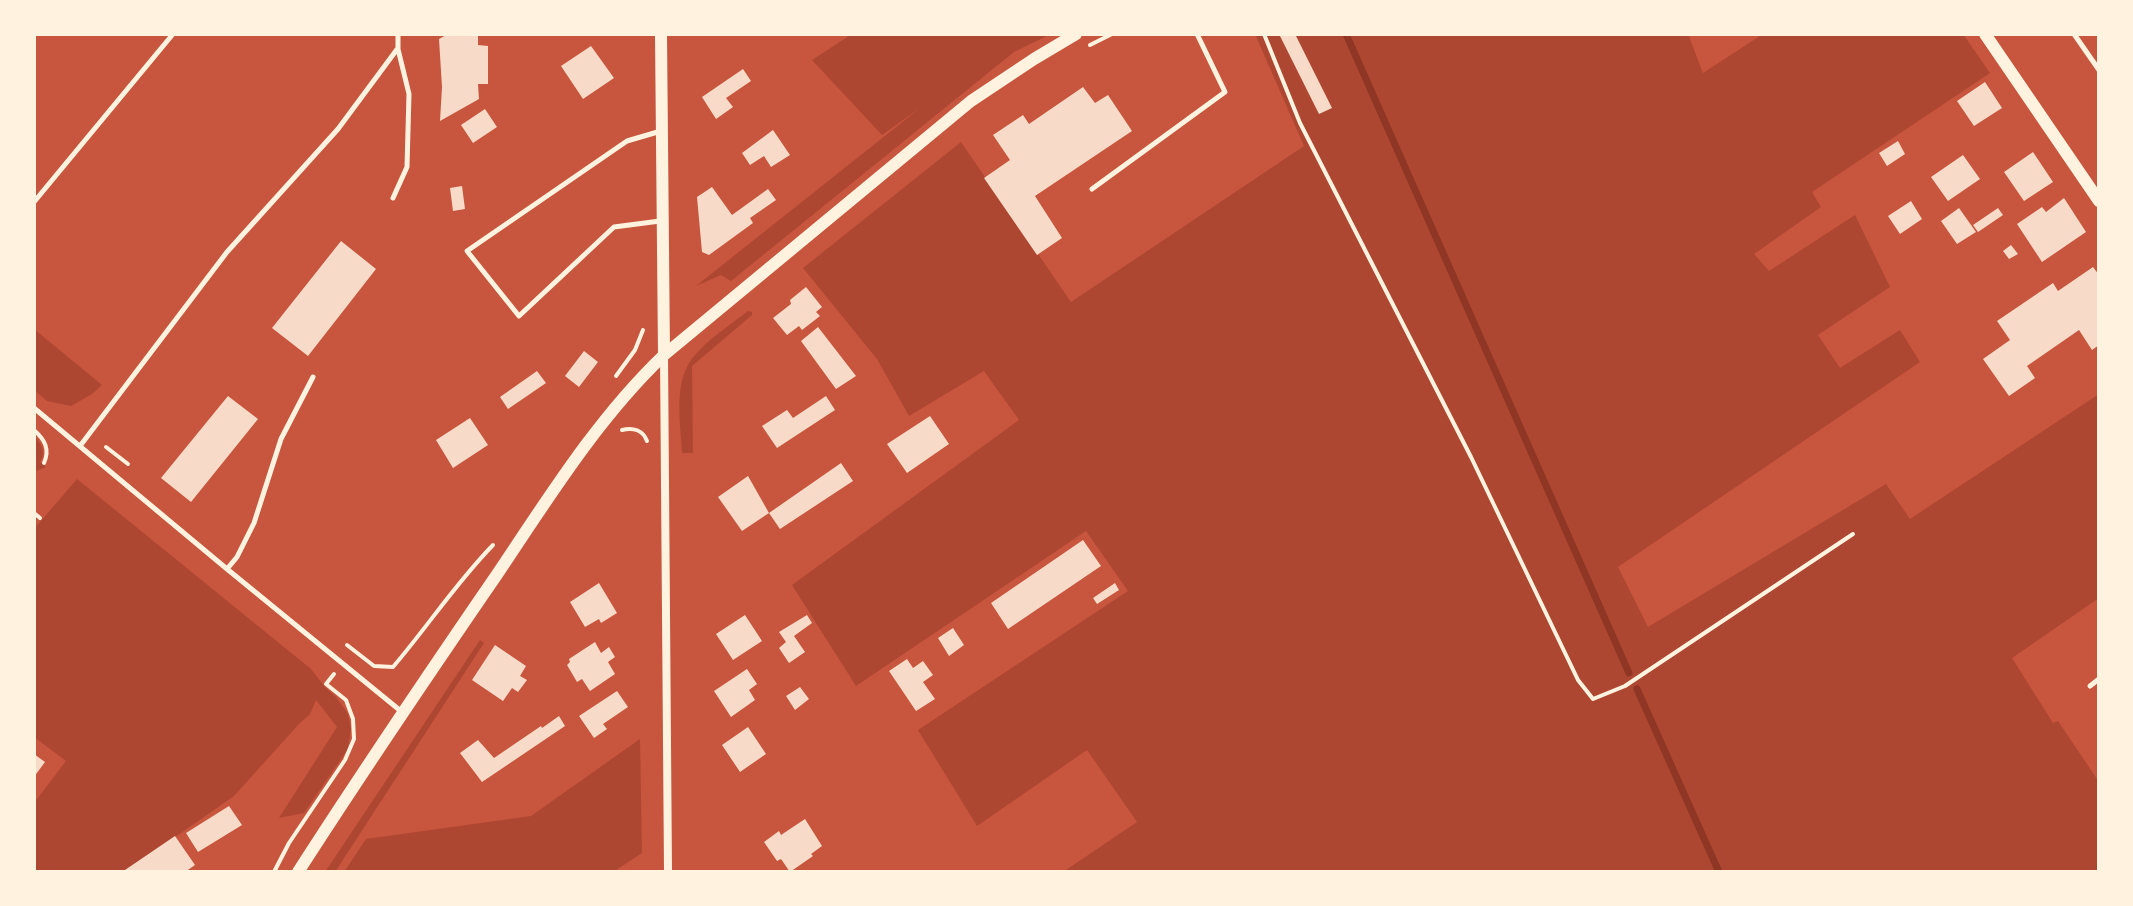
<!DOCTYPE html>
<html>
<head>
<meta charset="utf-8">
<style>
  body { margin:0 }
  #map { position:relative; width:2133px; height:906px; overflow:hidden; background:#c8553d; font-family:Manrope,sans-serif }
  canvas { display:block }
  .frame { position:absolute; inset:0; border:36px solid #fff3e0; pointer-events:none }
</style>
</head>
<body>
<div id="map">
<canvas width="2133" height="906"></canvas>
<div class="frame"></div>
</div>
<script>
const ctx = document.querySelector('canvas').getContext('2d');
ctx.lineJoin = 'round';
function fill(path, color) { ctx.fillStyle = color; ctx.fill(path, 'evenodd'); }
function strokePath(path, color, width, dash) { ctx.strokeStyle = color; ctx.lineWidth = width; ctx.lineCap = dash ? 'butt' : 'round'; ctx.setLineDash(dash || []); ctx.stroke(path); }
const green = new Path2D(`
  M852,34H1051L1014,52L731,281L721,275L696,286L920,108L882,135L812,60Z
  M1255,34H1688L1703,73L1763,34H1963L1990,73L1812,192L1821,207L1754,254L1769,271L1855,215L1890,287L1818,335L1840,368L1900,330L1920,362L1618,567L1648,627L1886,484L1910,519L2099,394V598L2012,658L2053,723L2058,721L2099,782V872H1063L1137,822L1087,750L977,826L918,730L1128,591L1086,531L856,686L792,585L1019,420L984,371L909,416L877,359L803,268L961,142L1071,302L1304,146Z
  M748,311L752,312V315L692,366L693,453H682C681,426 674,390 688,365C699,345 729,326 748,311Z
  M34,329L102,385L92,394L71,406L47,401L34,390Z
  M36,438C42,446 46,453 40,462L46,467L34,472V439Z
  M77,479L311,669L325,687L336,697L348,714L351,728L348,749L304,813L279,818L337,727L316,700L310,714L298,725L234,796L125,872H34V803L66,761L34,737V529Z
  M480,640L484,643L335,872H325Z
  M640,739L642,853L613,872H344L366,839L531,816Z`);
const stream = new Path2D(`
  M1346,34L1629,673
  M1637,689L1719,872`);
const building = new Path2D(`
  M448,34H478V45L488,46V84H478L479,99L440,121L442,87L439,39Z
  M1279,34H1295L1332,108L1319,114Z
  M591,46L614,78L583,99L561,66Z
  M743,69L751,81L726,98L733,107L716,119L702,97Z
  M1985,82L2002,108L1974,126L1957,101Z
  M1083,87L1095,103L1108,95L1132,131L1035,196L1062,238L1037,255L984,178L1010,160L993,135L1023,115L1029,124Z
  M485,109L497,127L473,143L461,125Z
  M773,130L790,155L771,167L764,156L750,165L742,153Z
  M1898,141L1905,154L1887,166L1879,153Z
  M2033,152L2053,182L2024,201L2004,172Z
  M1963,155L1980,179L1948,201L1931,177Z
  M462,186L465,209L453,211L450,188Z
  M712,187L732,215L768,189L776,200L750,218L753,223L709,255L702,252L697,197Z
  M2064,198L2086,232L2042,262L2017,224L2042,207L2046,212Z
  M1911,201L1922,219L1900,234L1888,216Z
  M1959,208L1976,232L1957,244L1941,221Z
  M1998,208L2003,215L1978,232L1973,225Z
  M341,241L376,269L308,356L272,328Z
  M2011,245L2018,254L2009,259L2003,251Z
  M2093,267L2099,275V345L2092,350L2079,330L2027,366L2035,378L2009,396L1983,359L2010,340L1997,321L2053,283L2058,291Z
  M806,287L822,307L816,312L820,316L802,330L799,326L787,335L773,318L791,304L790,300Z
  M818,327L856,376L836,389L801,341Z
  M584,351L598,362L579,387L565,376Z
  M537,371L546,383L508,409L500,397Z
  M228,396L258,419L191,502L161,478Z
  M826,396L835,410L777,448L762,426L787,410L793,418Z
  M930,416L949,444L907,473L887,444Z
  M470,418L488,445L453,468L436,440Z
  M841,463L853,481L780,529L769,513L742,531L718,497L748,476L769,513Z
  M1083,540L1101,566L1008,629L991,603Z
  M599,583L617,613L601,623L599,619L585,627L570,602Z
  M1115,583L1119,590L1097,604L1093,598Z
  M745,615L762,641L733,660L716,634Z
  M807,615L812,623L794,636L805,652L789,663L779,648L786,642L779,632Z
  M953,628L964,645L949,656L938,638Z
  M595,642L601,653L609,647L615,657L608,662L615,674L590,691L582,679L577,682L567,665L570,662L569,659Z
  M495,645L526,666L520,676L527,680L518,692L512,688L503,701L472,680Z
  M907,659L913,668L923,661L933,675L923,682L935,699L916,711L889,671Z
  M747,669L757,684L749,690L755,700L731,717L714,691Z
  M800,687L809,699L795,710L786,696Z
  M617,691L628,707L603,724L607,729L594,738L579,716Z
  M559,716L565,726L482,782L460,753L478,740L494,758L541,726L542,728Z
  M748,727L766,754L740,772L722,745Z
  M34,754L45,762L34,777Z
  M229,806L242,825L198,852L186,833Z
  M805,819L822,846L811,854L813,856L790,872L781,859L777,861L764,842L779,831L781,835Z
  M175,836L195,865L185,872H122Z`);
const path = new Path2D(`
  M1264,34L1300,123L1471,457L1578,680L1593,699L1625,686L1853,534
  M1090,45L1112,34
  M616,376L635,350L643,330
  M34,430C45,440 50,449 44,463
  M622,430C633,427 643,430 647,441
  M106,447L128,464
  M34,513L40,518
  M347,645L374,666L393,667C428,626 456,583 493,545
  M274,872L289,843L345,760L354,739L353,719L346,700L326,684L334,674`);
const service = new Path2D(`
  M2074,34L2099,70
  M1092,189L1225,92L1197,34
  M393,198L407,167L409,94L398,49
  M34,202L173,34
  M660,221L614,227L519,316L467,251L627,141L661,131
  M34,408L227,569L402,712
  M80,446L227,252L338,129L398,48V34
  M227,569L237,557L254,523L281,439L313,377
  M2090,686L2099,679`);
const minor = new Path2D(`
  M664,355L668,872`);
const tertiary = new Path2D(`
  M661,34L664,355
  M1985,34L2099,201
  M298,872C363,771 430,672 498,573C549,497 598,418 664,355L971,101L1034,59L1076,34`);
fill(green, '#ae4732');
strokePath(stream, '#8f3625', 7);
fill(building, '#f7dbc8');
strokePath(path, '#fff3e0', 4);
strokePath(service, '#fff3e0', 5);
strokePath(minor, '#fff3e0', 8);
strokePath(tertiary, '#fff3e0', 12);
</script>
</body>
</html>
